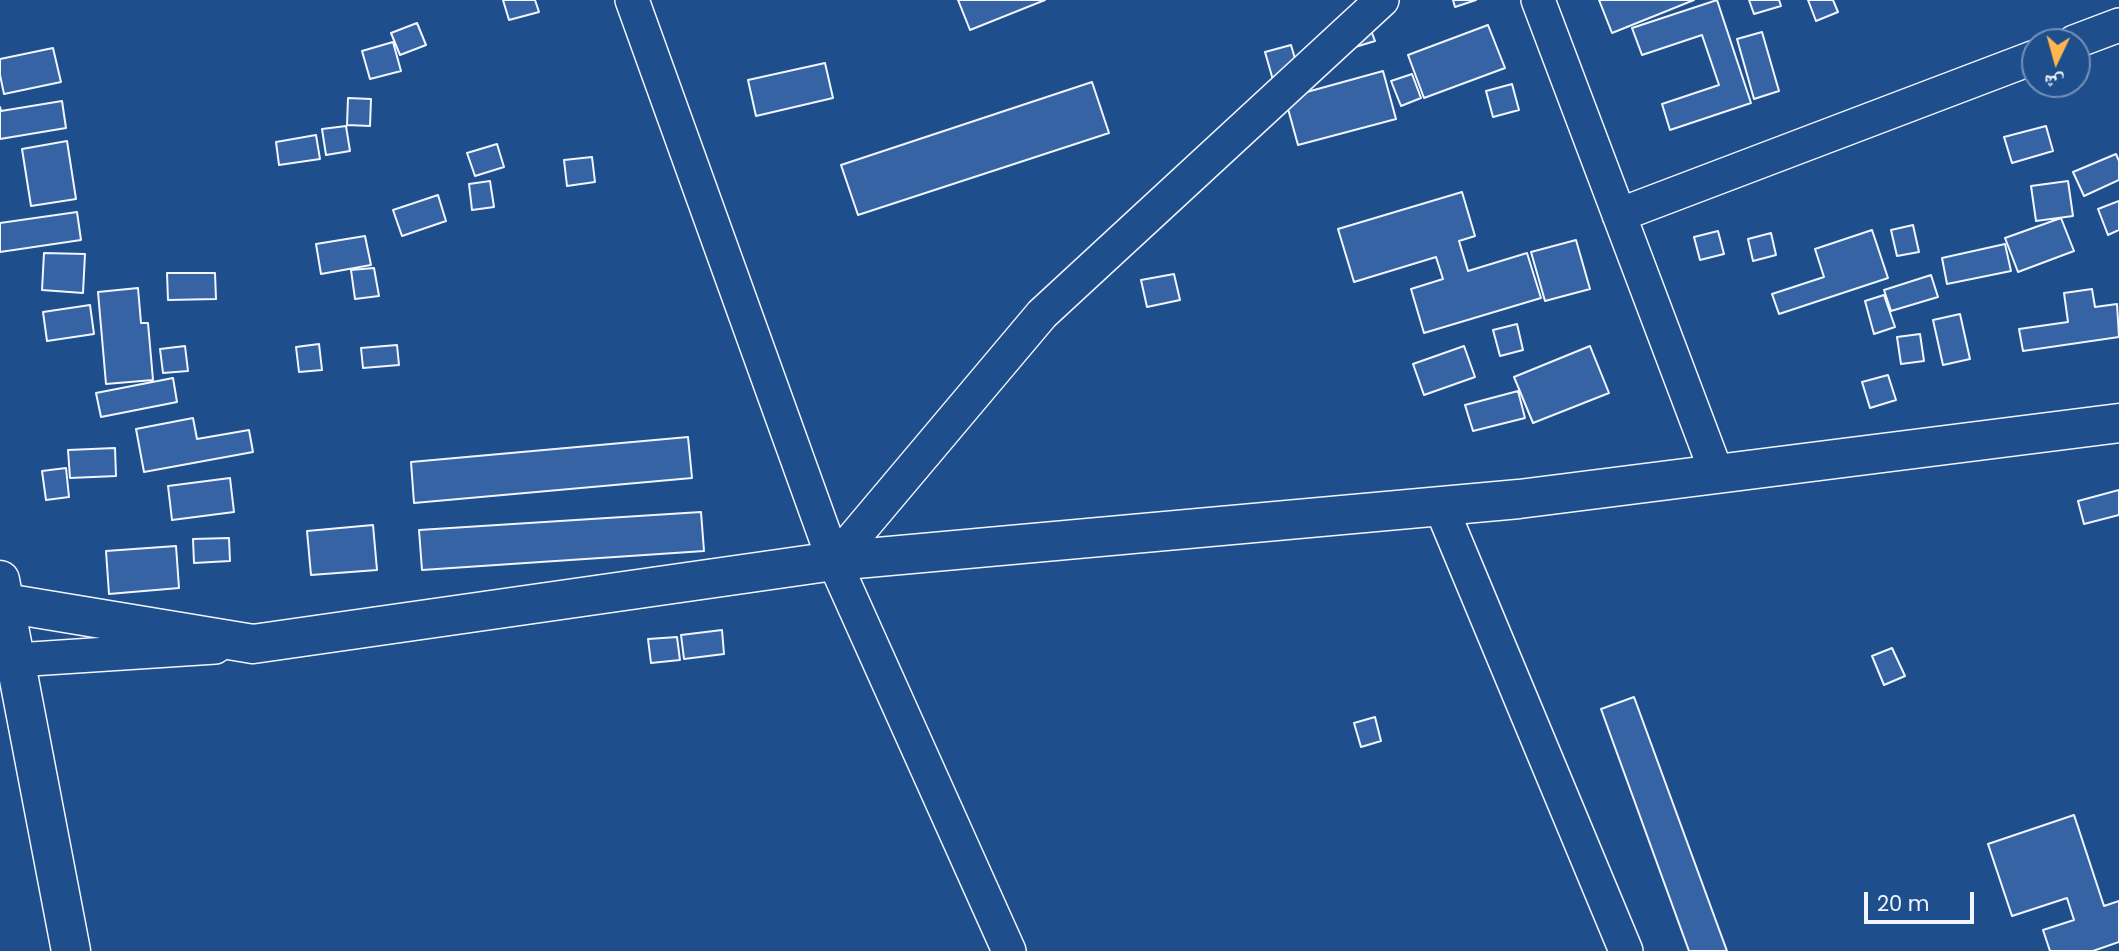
<!DOCTYPE html>
<html>
<head>
<meta charset="utf-8">
<style>
  body { margin:0 }
  #map { position:relative; width:2119px; height:951px; overflow:hidden; background:#1f4e8c; font-family:Poppins,"Noto Naskh Arabic",sans-serif }
  canvas { display:block }
  .north { position:absolute; left:2021px; top:28px; width:70px; height:70px; box-sizing:border-box; background:#1f4e8c; border:2px solid #7391ba; border-radius:50%; rotate:185deg; font-size:19px; font-weight:700; line-height:28px; text-align:center; color:#f2f6ff }
  .north::after { content:''; display:block; margin:auto; width:24px; height:32px; background:#ffb74d; clip-path:polygon(50% 0,100% 100%,50% 72%,0 100%) }
  .scale { position:absolute; left:1864px; top:892px; width:110px; height:32px; box-sizing:border-box; border:4px solid #f2f6ff; border-top:0; padding-left:9px; font-size:21px; line-height:24px; white-space:nowrap; color:#f2f6ff; -webkit-text-stroke:5px #1f4e8c; paint-order:stroke }
</style>
</head>
<body>
<div id="map">
<canvas width="2119" height="951"></canvas>
<div class="north">ش</div>
<div class="scale">20 m</div>
</div>
<script>
const ctx = document.querySelector('canvas').getContext('2d');
ctx.lineJoin = 'round';
function fill(path, color) { ctx.fillStyle = color; ctx.fill(path, 'evenodd'); }
function strokePath(path, color, width, dash) { ctx.strokeStyle = color; ctx.lineWidth = width; ctx.lineCap = dash ? 'butt' : 'round'; ctx.setLineDash(dash || []); ctx.stroke(path); }
const building = new Path2D(`
  M503,0H535L539,12L509,20Z
  M958,0H1045L970,30Z
  M1453,0H1476L1455,7Z
  M1599,0H1694L1612,33Z
  M1717,0L1751,103L1670,130L1662,104L1719,85L1702,35L1642,55L1632,28Z
  M1749,0H1779L1781,6L1754,14Z
  M1808,0H1833L1838,12L1816,21Z
  M1366,17L1375,41L1352,48Z
  M417,23L426,45L400,55L391,33Z
  M1488,25L1505,68L1424,98L1408,55Z
  M1762,32L1779,91L1754,99L1737,39Z
  M393,42L401,71L370,79L362,51Z
  M1291,45L1299,72L1273,80L1265,52Z
  M53,48L61,82L4,94L0,75V59Z
  M825,63L833,98L756,116L748,80Z
  M1383,71L1396,119L1298,145L1285,98Z
  M1412,74L1421,98L1401,106L1391,81Z
  M1092,82L1109,133L858,215L841,165Z
  M1512,84L1519,110L1493,117L1486,91Z
  M348,98L371,99L370,126L347,125Z
  M62,101L66,128L0,139V107L1,111Z
  M346,126L350,151L326,155L322,129Z
  M2046,126L2053,151L2012,163L2004,137Z
  M316,135L320,159L279,165L276,142Z
  M67,141L76,199L31,206L22,149Z
  M497,144L504,167L475,176L467,153Z
  M2116,154L2119,161V180L2084,196L2073,172Z
  M592,157L595,182L567,186L564,160Z
  M490,181L494,207L472,210L469,184Z
  M2068,181L2073,216L2036,221L2031,186Z
  M1462,192L1475,236L1459,241L1468,271L1527,253L1541,298L1424,333L1411,289L1443,279L1436,257L1354,282L1338,229Z
  M438,195L446,221L402,236L393,210Z
  M2119,201V230L2108,235L2098,209Z
  M77,212L81,240L0,252V223Z
  M2061,218L2074,251L2018,272L2005,238Z
  M1913,225L1919,252L1897,256L1891,230Z
  M1872,230L1888,278L1779,314L1772,294L1824,277L1815,249Z
  M1718,231L1724,254L1700,260L1694,237Z
  M1771,233L1776,255L1753,261L1748,239Z
  M365,236L371,265L321,274L316,244Z
  M1576,240L1590,289L1545,301L1531,252Z
  M2005,244L2011,271L1947,284L1942,258Z
  M44,253L85,254L83,293L42,290Z
  M374,268L379,296L355,299L351,270Z
  M167,273H215L216,299L168,300Z
  M1174,274L1180,300L1147,307L1141,280Z
  M1931,275L1938,297L1891,311L1884,290Z
  M138,288L141,323H148L153,380L106,384L98,292Z
  M2092,289L2095,307L2117,304L2119,337L2023,351L2019,329L2068,322L2064,293Z
  M1884,295L1895,327L1874,334L1865,301Z
  M90,305L94,334L47,341L43,312Z
  M1960,314L1970,359L1943,365L1933,320Z
  M1517,324L1523,350L1500,356L1493,330Z
  M1920,334L1924,361L1901,364L1897,337Z
  M319,344L322,370L299,372L296,347Z
  M397,345L399,365L363,368L361,348Z
  M185,346L188,371L163,373L160,349Z
  M1464,346L1475,377L1424,395L1413,364Z
  M1590,346L1609,393L1533,423L1514,377Z
  M1888,375L1896,400L1870,408L1862,382Z
  M173,378L177,402L101,417L96,393Z
  M1518,391L1525,418L1473,431L1465,405Z
  M193,418L197,439L249,430L253,452L144,472L136,429Z
  M688,437L692,478L414,503L411,462Z
  M115,448L116,476L70,478L68,450Z
  M66,468L69,497L46,500L42,471Z
  M230,478L234,512L172,520L168,486Z
  M2119,490V515L2084,524L2078,501Z
  M701,512L704,551L422,570L419,530Z
  M373,525L377,570L311,575L307,531Z
  M229,538L230,561L194,563L193,539Z
  M176,546L179,588L109,594L106,551Z
  M722,630L724,654L684,659L681,635Z
  M677,637L680,660L651,663L648,639Z
  M1892,648L1905,676L1884,685L1872,656Z
  M1634,697L1727,951H1689L1601,709Z
  M1375,717L1381,741L1361,747L1354,723Z
  M2074,815L2104,906L2119,901V942L2093,951H2050L2043,930L2074,920L2067,898L2012,916L1988,844Z`);
const minor = new Path2D(`
  M632,0L834,561L1009,951
  M1538,0L1717,474
  M2074,42L2119,25
  M1619,215L2035,57
  M1441,507L1626,951
  M834,561L1042,314L1382,0
  M0,661L215,647`);
const tertiary = new Path2D(`
  M0,580L71,951
  M0,600L5,603L253,644L834,561L1519,499L2119,423`);
fill(building, '#3563a3');
strokePath(building, '#f2f6ff', 2);
strokePath(minor, '#f2f6ff', 36);
strokePath(tertiary, '#f2f6ff', 41);
strokePath(minor, '#1f4e8c', 33);
strokePath(tertiary, '#1f4e8c', 38);
</script>
</body>
</html>
